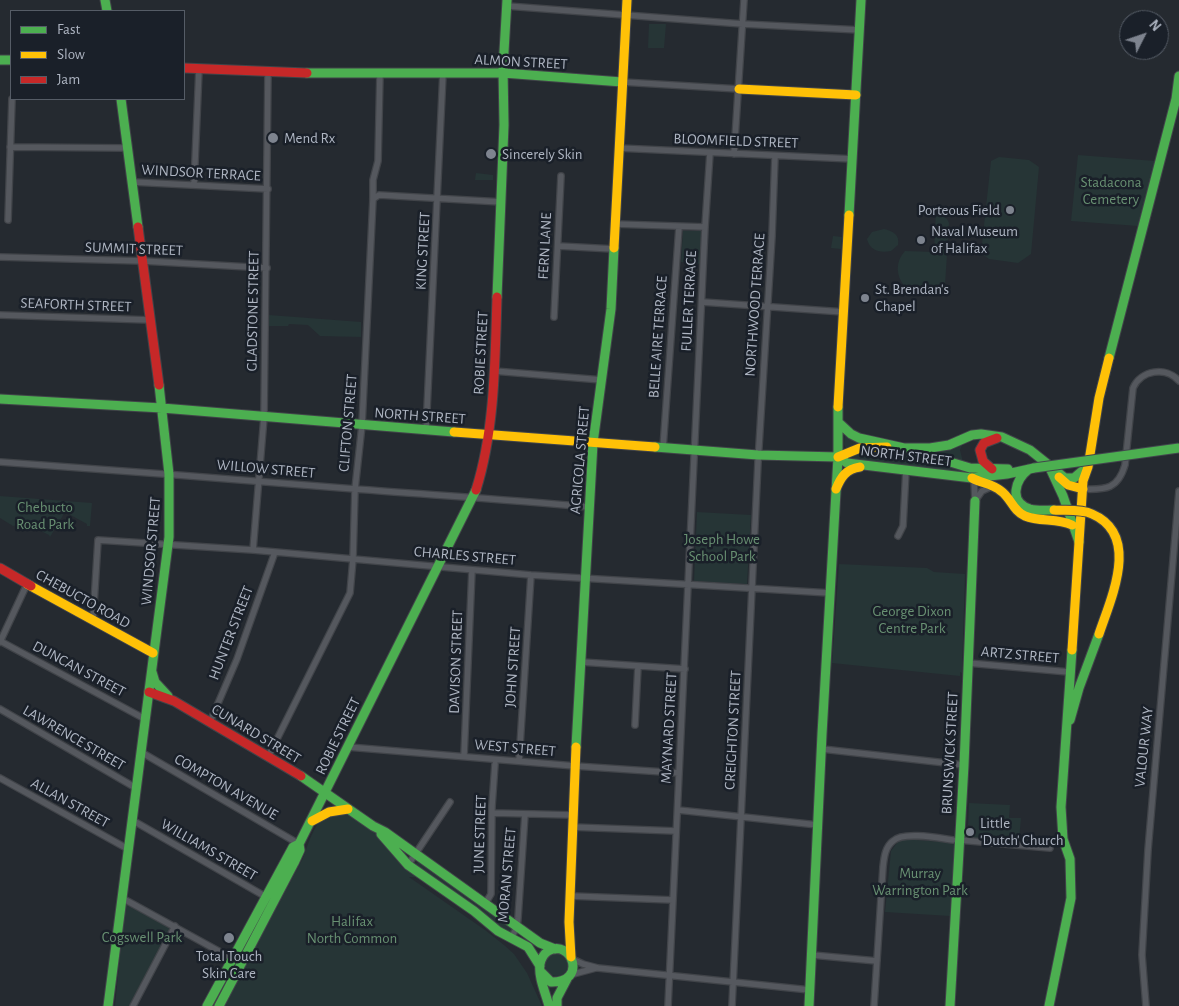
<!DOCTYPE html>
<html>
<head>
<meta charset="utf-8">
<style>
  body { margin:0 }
  #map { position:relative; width:1179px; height:1006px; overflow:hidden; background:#252a30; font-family:"Alegreya Sans",sans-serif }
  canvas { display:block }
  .legend { position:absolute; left:10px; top:10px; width:175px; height:90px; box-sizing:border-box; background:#1a2029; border:1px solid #555c66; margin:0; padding:6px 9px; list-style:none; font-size:15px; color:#aeb5c2 }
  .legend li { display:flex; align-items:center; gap:10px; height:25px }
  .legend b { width:25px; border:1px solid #555c66 }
  .north { position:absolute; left:1119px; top:10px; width:50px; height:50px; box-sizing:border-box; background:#1a2029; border:1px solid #555c66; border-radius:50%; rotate:49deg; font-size:14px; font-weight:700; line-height:20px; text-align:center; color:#aeb5c2 }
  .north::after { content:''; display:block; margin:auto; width:18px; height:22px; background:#7e848f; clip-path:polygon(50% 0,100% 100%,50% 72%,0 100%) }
</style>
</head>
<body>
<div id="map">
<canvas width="1179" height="1006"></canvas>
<ul class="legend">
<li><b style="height:6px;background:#4caf50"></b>Fast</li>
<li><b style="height:6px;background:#ffc107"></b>Slow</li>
<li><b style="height:6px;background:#c62828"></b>Jam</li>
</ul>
<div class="north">N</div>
</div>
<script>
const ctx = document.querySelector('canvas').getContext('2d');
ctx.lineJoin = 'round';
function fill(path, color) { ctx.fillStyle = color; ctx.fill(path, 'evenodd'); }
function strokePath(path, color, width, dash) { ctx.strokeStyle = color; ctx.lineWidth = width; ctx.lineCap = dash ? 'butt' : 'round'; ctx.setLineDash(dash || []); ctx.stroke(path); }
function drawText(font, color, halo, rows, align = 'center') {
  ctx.font = font + ' "Alegreya Sans",sans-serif'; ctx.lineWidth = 5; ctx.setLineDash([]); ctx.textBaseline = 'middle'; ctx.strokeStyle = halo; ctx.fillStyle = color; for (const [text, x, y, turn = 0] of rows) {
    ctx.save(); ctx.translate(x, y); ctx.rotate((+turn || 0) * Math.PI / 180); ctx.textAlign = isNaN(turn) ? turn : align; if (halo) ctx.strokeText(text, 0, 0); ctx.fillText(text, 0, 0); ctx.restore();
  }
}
const green = new Path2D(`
  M649,24H666L664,48H648Z
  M1078,155L1155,161L1138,226L1071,221Z
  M999,157L1029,160L1039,167L1031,254L1018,263L989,259L981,253L991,161Z
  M476,173L493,175V180H475Z
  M936,209L947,219L949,223L945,285L941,289L904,286C896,275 895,262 905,251L934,252Z
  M884,229C893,231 900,235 898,245L891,251C880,253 870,251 867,239L872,232Z
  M683,231H702L700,264L681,262Z
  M833,236L842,237L841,249L831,248Z
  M269,315L361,322V337L320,336L308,325L289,324L288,326H269Z
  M845,433L865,444L846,449L844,444Z
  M964,440L960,450L963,462L933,453V451Z
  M864,452L915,457L963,469L962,472L849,460L847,459L856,453Z
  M0,496L92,503L90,526H87V524L65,512L50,537L49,535L25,523L13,526L0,518Z
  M697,512L751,515L747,584L694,581Z
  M839,564L927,568L934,572L965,574L962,673L960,672V676L832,663Z
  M969,803L1010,805L1009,818H1021L1019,841L973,838V826L968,825Z
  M346,813L380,836L417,877H409L485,930L504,945L514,954L527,973L542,1006H224L302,860C308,847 314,819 329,815C334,813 340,813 346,813Z
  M904,839L955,843L950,916L885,912L891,851L897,843Z
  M418,862L512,927L513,930L510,932H505L415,864Z
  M125,904L171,928L129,1006H115Z
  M545 964a12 12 0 1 1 24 0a12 12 0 1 1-24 0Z`);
const street = new Path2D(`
  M507,6L743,24L860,30
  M622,82L739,89
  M10,147L128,148
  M618,148L853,159
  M734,154L744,0
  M133,182L268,189
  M194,185L199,69
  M373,199L379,195L502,202
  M8,220L12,99
  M615,224L705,227
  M558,246L614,249
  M0,257L143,261L267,268
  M702,302L844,312
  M0,315L150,320
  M554,317L561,176
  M494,371L602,380
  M426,430L443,73
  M663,448L679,227
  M0,462C118,470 237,480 355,489C433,495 511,500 589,507
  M974,479L975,501
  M1083,489C1106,490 1118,489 1125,465L1133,388C1141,370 1166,366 1179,381
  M975,501L982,491L993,486
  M898,536L903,526L906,470
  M253,550L264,417L268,72
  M93,620L98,540L253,550L531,575L830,593
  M0,641L145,719
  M0,642L27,584
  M581,662L685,669
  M968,663L1069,672
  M0,709L136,788
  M210,722L237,659L275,552
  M635,725L638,666
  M348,747L575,766L679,773
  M822,749L964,765
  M141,752L299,844
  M464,756L472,570
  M268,757L350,593L353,559L355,489L362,425L373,199V180L378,161L380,73
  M519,761L531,575
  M0,778L128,849
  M678,810L818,825
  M493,813L573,815
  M132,820L268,898
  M572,827L676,831
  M959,840L1050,848
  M408,865L450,802
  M571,896L673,900
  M122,898L233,959
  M485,904L491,894L492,806L495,764
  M511,938L517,927L518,918L525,814
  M812,955L877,961
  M572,959L583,964L598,968L810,990
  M570,975L596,968
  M133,1006L175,926
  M668,1006L705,227L710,153
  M732,1006L758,462L772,236L775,156
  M874,1006L883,867C884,858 885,847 893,841C903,831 939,838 953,840
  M1146,1006L1142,955L1148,850L1179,491`);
const fast = new Path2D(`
  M105,0L107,11
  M0,60H11
  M307,73H503L622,82
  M121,99L138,227
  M849,215L861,0
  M497,297L504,125L503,69L507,0
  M1109,358L1176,99L1179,76
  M0,399L162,408L454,432
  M838,422L851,434L859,438L904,448H930L949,445L972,435L981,434L1002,437L1030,450L1065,478H1074L1087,467
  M655,447L758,455L838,457L847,463L972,478L1007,474L1034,468
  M914,451L970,468L1008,469
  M1050,468L1063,496L1079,542
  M1029,469C1015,480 1008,502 1030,509C1038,511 1046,510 1054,510
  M152,672L155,682L168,696
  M1070,720L1079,688L1099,634
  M576,747L593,443L611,309L614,248
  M301,776L373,826L385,832L540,943L555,949
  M381,834L408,865L474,911L498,931L528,947L540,966
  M542,973L551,982C588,983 572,938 548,951C544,954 541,959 540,964C538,977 546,994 549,1006
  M108,1006L169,537V474L159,385
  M207,1006L293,847L299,844L476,490
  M219,1006L294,863L300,850L299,844
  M557,1006V998L567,979
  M809,1006L822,734L838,457V407
  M950,1006L964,765L975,501
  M1049,1006L1071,898L1070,859L1063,839L1061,807L1072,650`);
const slow = new Path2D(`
  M739,89L856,95
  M614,248L627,0
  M838,407L849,215
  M454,432L655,447
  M838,457L860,448L887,447
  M1059,477L1068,485L1083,489
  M972,478C981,483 993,484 1001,491C1011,498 1013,511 1025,516C1040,522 1057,518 1072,525
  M836,489C841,477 846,469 860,467
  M27,584L153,653
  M1072,650L1083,481L1088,467L1099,398L1109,358
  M312,821L329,812L348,809
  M571,957L569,922L576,747`);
const jam = new Path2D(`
  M184,68L307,73
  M138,227L159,385
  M992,469L983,461L980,450L984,443L997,438
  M476,490C495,430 495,360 497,297
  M0,568L31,586
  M149,692L174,701L301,776`);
const fastBridge = new Path2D(`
  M1034,468L1179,448`);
const slowBridge = new Path2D(`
  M1054,510C1066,511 1081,509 1092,514C1141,535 1111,598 1099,634`);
const markers = [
  [273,138,6,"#7e848f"],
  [491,154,6,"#7e848f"],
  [1010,210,5,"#7e848f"],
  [921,240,5,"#7e848f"],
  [865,298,5,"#7e848f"],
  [970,832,5,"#7e848f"],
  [229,938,6,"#7e848f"]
];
const streetNames = [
  ["ALMON STREET",521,62,3],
  ["BLOOMFIELD STREET",736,141,2],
  ["WINDSOR TERRACE",201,173,3],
  ["FERN LANE",545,246,-87],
  ["SUMMIT STREET",134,249,2],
  ["KING STREET",423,251,-87],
  ["FULLER TERRACE",689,301,-87],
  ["SEAFORTH STREET",76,305,2],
  ["NORTHWOOD TERRACE",755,305,-86],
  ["GLADSTONE STREET",253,311,-89],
  ["BELLE AIRE TERRACE",658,337,-86],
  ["ROBIE STREET",481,353,-87],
  ["NORTH STREET",420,416,4],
  ["CLIFTON STREET",348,423,-85],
  ["NORTH STREET",906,456,7],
  ["AGRICOLA STREET",580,460,-85],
  ["WILLOW STREET",266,469,5],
  ["WINDSOR STREET",151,551,-85],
  ["CHARLES STREET",465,556,5],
  ["CHEBUCTO ROAD",83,599,29],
  ["HUNTER STREET",231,633,-69],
  ["ARTZ STREET",1020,655,5],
  ["DAVISON STREET",456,662,-88],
  ["JOHN STREET",513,667,-86],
  ["DUNCAN STREET",79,669,28],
  ["MAYNARD STREET",669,728,-87],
  ["CREIGHTON STREET",733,730,-87],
  ["CUNARD STREET",256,734,31],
  ["ROBIE STREET",338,736,-64],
  ["LAWRENCE STREET",74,738,30],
  ["VALOUR WAY",1144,747,-84],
  ["WEST STREET",515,748,5],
  ["BRUNSWICK STREET",950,753,-87],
  ["COMPTON AVENUE",226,787,30],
  ["ALLAN STREET",70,803,29],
  ["JUNE STREET",480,834,-88],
  ["WILLIAMS STREET",209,850,30],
  ["MORAN STREET",507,875,-85]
];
const poiNames = [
  ["Mend Rx",284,138],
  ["Sincerely Skin",502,154],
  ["Porteous Field",1000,210,"right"],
  ["Naval Museum",931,231],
  ["of Halifax",931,248],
  ["St. Brendan's",875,289],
  ["Chapel",875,306],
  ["Little",980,823],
  ["'Dutch' Church",980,840],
  ["Total Touch",229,956,"center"],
  ["Skin Care",229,973,"center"]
];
const parkNames = [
  ["Stadacona",1111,182],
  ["Cemetery",1111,199],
  ["Chebucto",45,507],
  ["Road Park",45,524],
  ["Joseph Howe",722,539],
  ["School Park",722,556],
  ["George Dixon",912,611],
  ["Centre Park",912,628],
  ["Murray",920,873],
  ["Warrington Park",920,890],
  ["Halifax",352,921],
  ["North Common",352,938],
  ["Cogswell Park",142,937]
];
fill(green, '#263536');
strokePath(street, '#414449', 8);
strokePath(fast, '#414449', 11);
strokePath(slow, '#414449', 11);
strokePath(jam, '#414449', 11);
strokePath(street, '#55585e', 5.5);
strokePath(fast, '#4caf50', 9);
strokePath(slow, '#ffc107', 9);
strokePath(jam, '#c62828', 9);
strokePath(fastBridge, '#42464d', 11, []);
strokePath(slowBridge, '#42464d', 11, []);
strokePath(fastBridge, '#4caf50', 9);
strokePath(slowBridge, '#ffc107', 9);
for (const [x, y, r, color] of markers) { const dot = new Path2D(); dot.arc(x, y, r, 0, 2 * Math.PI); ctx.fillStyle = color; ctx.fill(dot); strokePath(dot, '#1a2029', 2); }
drawText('15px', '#aeb5c2', '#1a2029', streetNames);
drawText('15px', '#aeb5c2', '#1a2029', poiNames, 'left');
drawText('15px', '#689072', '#1a2029', parkNames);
</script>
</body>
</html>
